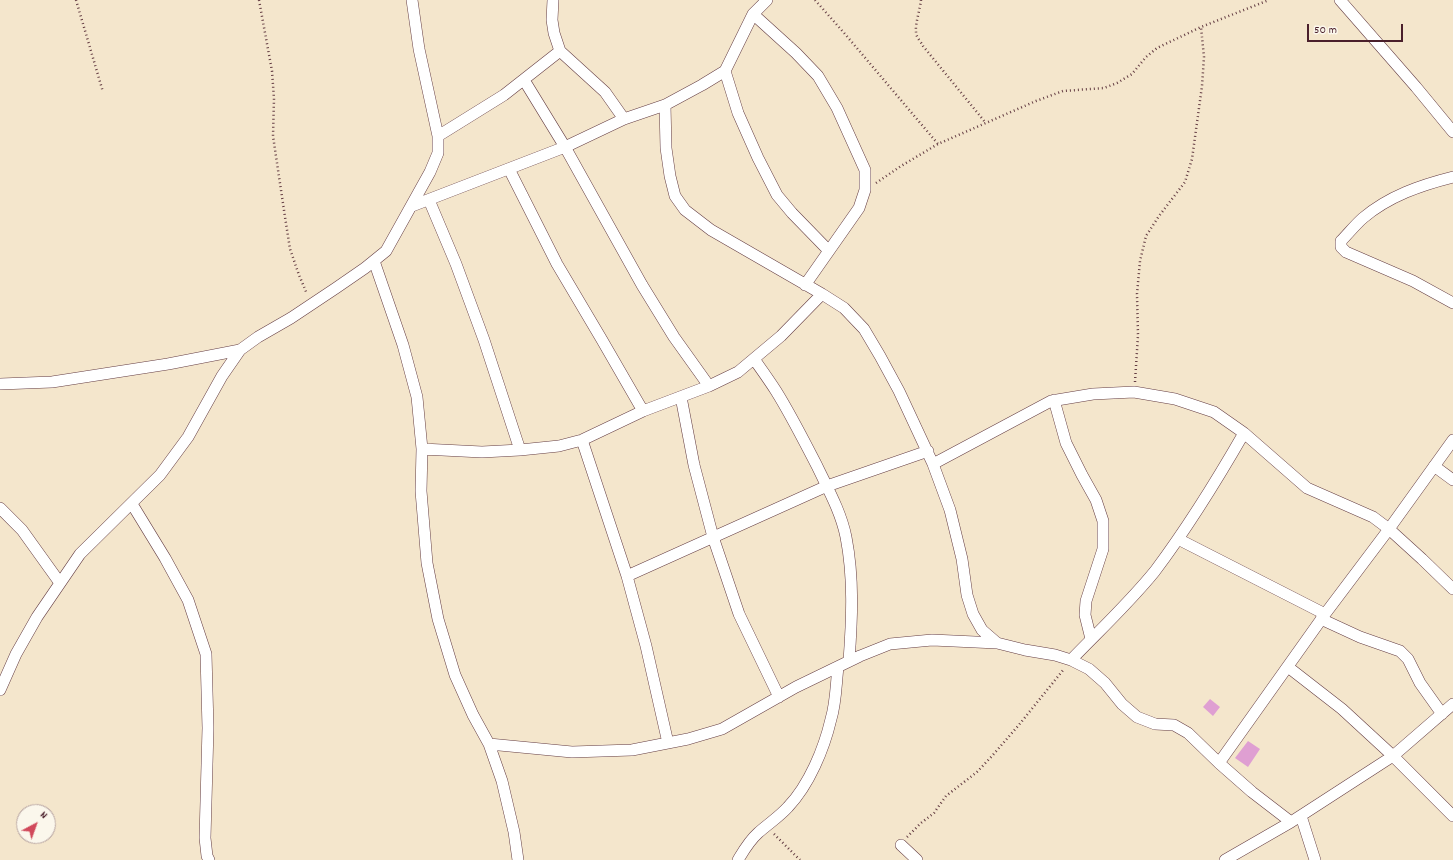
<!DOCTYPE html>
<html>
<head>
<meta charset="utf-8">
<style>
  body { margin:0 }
  #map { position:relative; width:1453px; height:860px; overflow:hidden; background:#f4e6cc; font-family:Dekko,sans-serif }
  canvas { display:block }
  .north { position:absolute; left:16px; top:804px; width:40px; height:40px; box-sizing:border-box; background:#fbf7ec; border:1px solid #b4a19f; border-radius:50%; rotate:41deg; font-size:11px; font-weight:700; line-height:16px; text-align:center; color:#4a1f2b }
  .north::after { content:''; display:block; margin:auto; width:14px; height:18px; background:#d1495b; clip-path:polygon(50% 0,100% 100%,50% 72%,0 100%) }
  .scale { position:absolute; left:1307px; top:24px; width:96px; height:18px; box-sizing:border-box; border:2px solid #4a1f2b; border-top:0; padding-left:5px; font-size:12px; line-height:14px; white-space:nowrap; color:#4a1f2b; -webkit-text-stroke:3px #fbf7ec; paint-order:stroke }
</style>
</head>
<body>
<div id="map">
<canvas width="1453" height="860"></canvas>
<div class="north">N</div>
<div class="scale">50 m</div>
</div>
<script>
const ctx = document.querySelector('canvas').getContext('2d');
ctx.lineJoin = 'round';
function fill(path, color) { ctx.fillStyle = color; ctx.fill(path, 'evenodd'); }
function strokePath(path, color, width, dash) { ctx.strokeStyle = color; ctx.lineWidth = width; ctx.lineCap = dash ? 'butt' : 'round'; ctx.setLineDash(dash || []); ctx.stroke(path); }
const building = new Path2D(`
  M1210,699L1220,707L1213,716L1203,707Z
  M1248,741L1260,749L1248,767L1235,758Z`);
const path = new Path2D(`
  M76,0L103,92
  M259,0L272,71L274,99L273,136L285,217L290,249L299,275L307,294
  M815,0L845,34L938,144
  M921,0C920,10 915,24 916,32C916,37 921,42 923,46L985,122
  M876,183L901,166L938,144L1036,101L1063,91L1104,88L1117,83L1132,74L1146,57L1157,48L1201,27L1269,0
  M1135,382L1138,335L1137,294L1140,261L1146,236L1159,216L1185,182L1192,159L1202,86L1204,57L1201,27
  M774,834L800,860
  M907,837L921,823L934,813L946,796L977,772L992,756L1018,726L1064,669`);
const minor = new Path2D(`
  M553,0L552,20L554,33L560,51L605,92L624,119
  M1340,0L1416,87L1453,132
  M753,14L796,53L818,76L837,108L865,170V190L859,208L805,285
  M725,71L738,113L758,158L777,195L792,213L829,251
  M524,80L565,147L642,285L674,337L709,386
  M665,105L666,148L670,176L675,196L685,210L711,230L822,294L844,308L864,329L880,356L899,391L933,464L950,510L962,559L967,595L973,614L982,630L997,643L1025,650L1055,655L1071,660L1089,669L1105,683L1122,704L1137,717L1155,724L1174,725L1188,733L1219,763L1252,792L1291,822
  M438,136L504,95L560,51
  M509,169L557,264L602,340L643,411
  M1453,177C1421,185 1389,196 1363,218C1355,225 1348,234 1341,241V247L1346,252L1413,281L1453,303
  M429,200L456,264L484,340L520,450
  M412,206L565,147L624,119L665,105L702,85L725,71L753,14L767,0
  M374,261L403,345L417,397L422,449L421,491L427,563L438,619L455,675L473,715L489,744L502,781L514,832L518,860
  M754,359C761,369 769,380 776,391C791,415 804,441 817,466C828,489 841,512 846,537C854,578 852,620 849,661
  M0,384L52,382L168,364L240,350
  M681,397L694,465L713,537L739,614L779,697
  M1054,400L1066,443L1082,475L1096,500L1103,521V549L1086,601L1085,615L1091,639
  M582,440L627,576L646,646L668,743
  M422,449L482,452L520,450L559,446L582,440L643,411L709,386L738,372L781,336L822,294
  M933,464L1051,401L1093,394L1134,392L1175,399L1214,412L1244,433L1307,488L1373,517L1389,529L1422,559L1453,589
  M1434,466L1453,480
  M132,504L165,558L188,600L206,654L208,728L205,838L207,856L209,860
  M0,508L22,530L60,583
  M1178,539L1325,614
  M627,576L827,486L928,451
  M1321,619L1360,637L1400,651L1408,659L1420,683L1442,714
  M1071,660C1099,631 1130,602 1155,571C1188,527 1217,480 1244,433
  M1288,667L1342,709L1393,756L1453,816
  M0,690L16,654L37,617L80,554L160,475L188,437L222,376L240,350L258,337L291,318L336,288L365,268L386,251L430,172L438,153V136L419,49L412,0
  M489,744L572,752L632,750L688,739L722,729L796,687L860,656L890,644L932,640L997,643
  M1219,763L1325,614L1389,529L1453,440
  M1301,816L1315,860
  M901,845L917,860
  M738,860C744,850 749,841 758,833C768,824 779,817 788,807C809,785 824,749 831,719C836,703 836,684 838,667
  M1225,860L1291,822L1393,756L1453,704`);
fill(building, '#df9fd2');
strokePath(minor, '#643d43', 12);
strokePath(path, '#643d43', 2.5, [1, 3]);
strokePath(minor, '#fff', 11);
</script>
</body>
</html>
